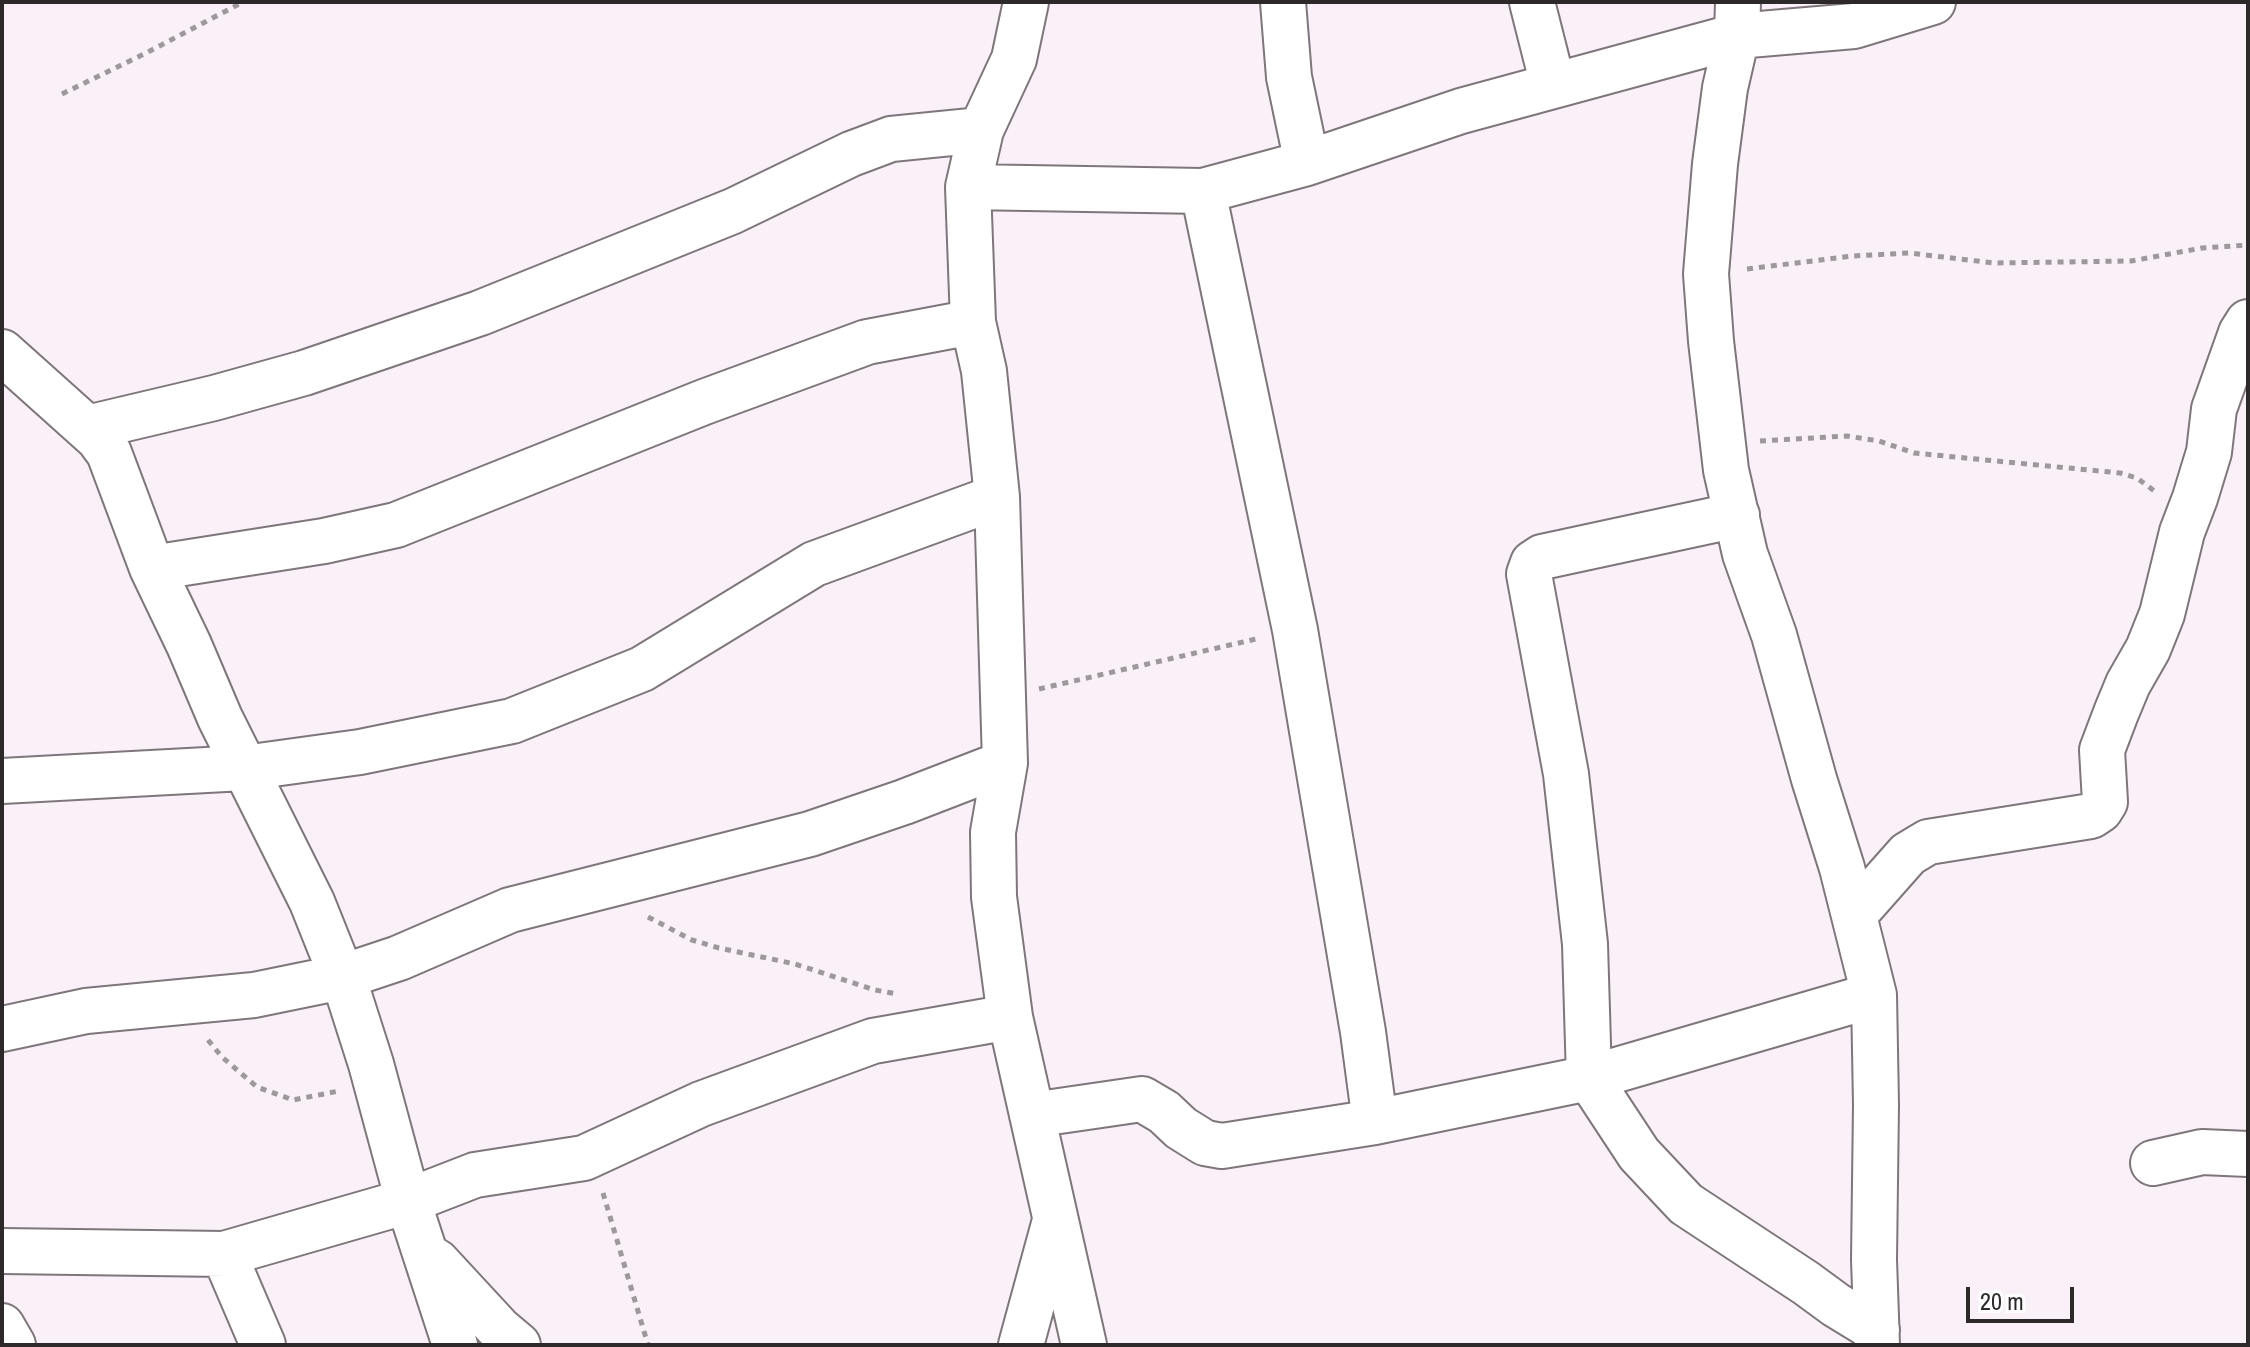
<!DOCTYPE html>
<html>
<head>
<meta charset="utf-8">
<style>
  body { margin:0 }
  #map { position:relative; width:2250px; height:1347px; overflow:hidden; background:#faf0f7; font-family:"Archivo Narrow",sans-serif }
  canvas { display:block }
  .frame { position:absolute; inset:0; border:4px solid #2d292b; pointer-events:none }
  .scale { position:absolute; left:1966px; top:1287px; width:108px; height:36px; box-sizing:border-box; border:4px solid #2d292b; border-top:0; padding-left:10px; font-size:24px; line-height:28px; white-space:nowrap; color:#2d292b; -webkit-text-stroke:6px #fff; paint-order:stroke }
</style>
</head>
<body>
<div id="map">
<canvas width="2250" height="1347"></canvas>
<div class="frame"></div>
<div class="scale">20 m</div>
</div>
<script>
const ctx = document.querySelector('canvas').getContext('2d');
ctx.lineJoin = 'round';
function strokePath(path, color, width, dash) { ctx.strokeStyle = color; ctx.lineWidth = width; ctx.lineCap = dash ? 'butt' : 'round'; ctx.setLineDash(dash || []); ctx.stroke(path); }
const path = new Path2D(`
  M62,94L148,52L243,2
  M1747,269L1853,256L1909,253L1994,263L2131,261L2202,248L2248,245
  M1760,441L1847,436L1879,441L1914,453L2120,473L2137,478L2157,493
  M1039,689L1256,639
  M648,917L692,940L719,948L795,964L875,990L897,994
  M208,1040L222,1057L257,1087L293,1100L339,1091
  M603,1193L648,1345`);
const minor = new Path2D(`
  M1026,2L1014,59L981,130L968,187L973,322L984,371L997,497L1005,763L993,832L994,897L1010,1017L1084,1345
  M1283,2L1289,77L1307,163
  M1532,2L1553,85
  M1738,2L1737,36L1725,88L1715,164L1706,274L1711,341L1726,470L1745,554L1774,635L1814,779L1842,868L1874,995L1876,1105L1874,1260L1877,1345
  M968,187L1203,191L1307,163L1461,111L1737,36L1854,26L1933,2
  M1203,191L1295,630L1363,1032L1375,1122
  M2,352L98,438L109,453L152,568L189,645L220,718L312,902L348,992L371,1064L408,1201L455,1345
  M87,428L214,398L304,373L480,313L733,211L851,154L891,139L981,130
  M1737,515L1542,557L1533,563L1529,574L1566,774L1585,944L1589,1078L1639,1154L1686,1204L1806,1283L1836,1305L1877,1330
  M152,568L324,541L396,525L704,402L867,342L973,322
  M2,781L244,768L360,752L512,721L642,669L814,564L997,497
  M1854,915L1908,854L1928,842L2091,816L2100,810L2105,802L2102,750L2116,713L2128,684L2148,649L2162,614L2182,532L2195,498L2209,452L2214,409L2241,333L2248,322
  M2,1029L86,1011L254,995L342,977L399,958L510,910L810,834L904,802L1005,763
  M1032,1115L1142,1099L1164,1112L1181,1128L1205,1143L1222,1146L1375,1122L1589,1078L1874,995
  M2153,1163L2202,1152L2248,1154
  M2,1251L224,1254L408,1201L475,1175L584,1158L701,1104L873,1041L1010,1017
  M224,1254L263,1345
  M429,1257L437,1262L499,1329L518,1345
  M2,1326L13,1345
  M1021,1345L1054,1224`);
strokePath(minor, '#7e767b', 48);
strokePath(path, '#9e979b', 5, [6, 6]);
strokePath(minor, '#fff', 44);
</script>
</body>
</html>
